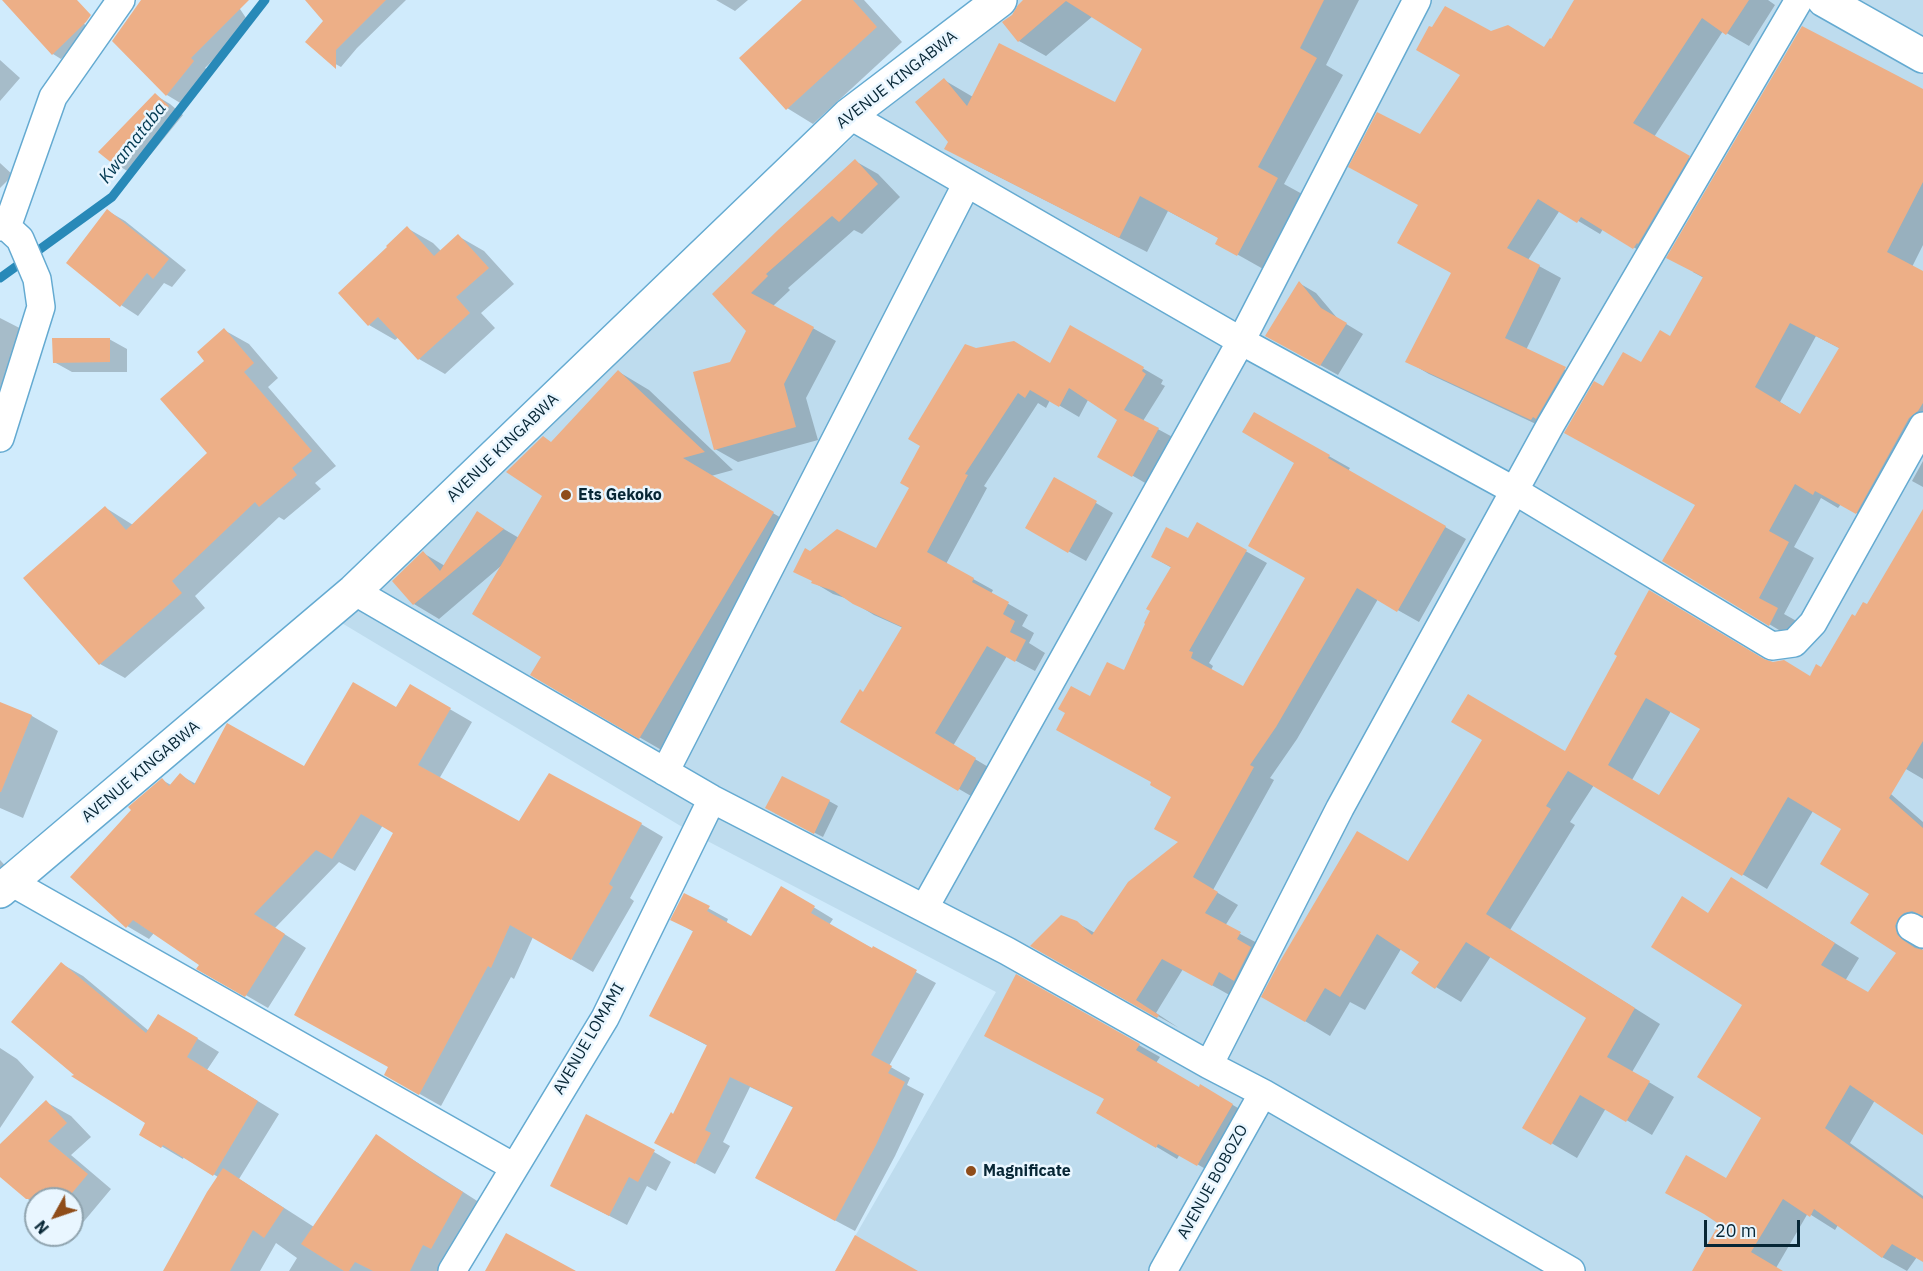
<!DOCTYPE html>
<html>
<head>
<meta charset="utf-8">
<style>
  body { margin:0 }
  #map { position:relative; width:1923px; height:1271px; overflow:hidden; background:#d0ebfc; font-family:"IBM Plex Sans",sans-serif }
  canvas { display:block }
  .north { position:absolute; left:24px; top:1187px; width:60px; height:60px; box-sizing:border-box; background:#e9f6ff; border:2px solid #8fa3ae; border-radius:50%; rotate:230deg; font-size:16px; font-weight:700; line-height:24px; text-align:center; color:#072635 }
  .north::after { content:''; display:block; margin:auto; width:21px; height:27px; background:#8f4d1a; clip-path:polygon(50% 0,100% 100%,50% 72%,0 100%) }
  .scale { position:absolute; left:1704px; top:1220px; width:96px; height:27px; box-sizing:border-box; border:3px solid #072635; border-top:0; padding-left:8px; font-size:18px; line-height:21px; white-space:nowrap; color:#072635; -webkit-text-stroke:4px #e9f6ff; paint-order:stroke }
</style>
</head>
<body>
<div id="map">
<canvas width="1923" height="1271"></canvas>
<div class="north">N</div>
<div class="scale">20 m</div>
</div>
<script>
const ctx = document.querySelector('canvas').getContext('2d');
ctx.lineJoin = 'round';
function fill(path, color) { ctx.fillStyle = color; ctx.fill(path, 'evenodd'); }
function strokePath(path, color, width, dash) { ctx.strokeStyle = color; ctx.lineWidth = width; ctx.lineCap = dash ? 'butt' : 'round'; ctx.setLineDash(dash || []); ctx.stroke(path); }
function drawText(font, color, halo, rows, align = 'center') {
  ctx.font = font + ' "IBM Plex Sans",sans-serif'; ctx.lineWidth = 5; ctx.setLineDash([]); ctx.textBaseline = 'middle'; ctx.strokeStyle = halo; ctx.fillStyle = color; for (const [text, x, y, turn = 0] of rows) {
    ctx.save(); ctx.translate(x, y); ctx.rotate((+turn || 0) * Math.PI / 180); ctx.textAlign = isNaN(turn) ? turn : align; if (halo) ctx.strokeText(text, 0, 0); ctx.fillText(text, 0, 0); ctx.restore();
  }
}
const built = new Path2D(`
  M1008,0H1923V1271H835L996,992L694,834L320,610Z`);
const shadow = new Path2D(`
  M4,0H65L90,31L61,59L53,54Z
  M143,0H234L250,24L205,68L208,70L182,104L167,95Z
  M313,0H406L357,48L341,67L328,60L325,21Z
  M716,0H748L735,11Z
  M805,0H864L902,42L813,124L787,108Z
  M1025,0H1359L1326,65L1343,75L1284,184L1304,195L1265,270L1217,243L1219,238L1168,211L1147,252L974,164L950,141L944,80L973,97L1116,104L1144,48L1093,16L1046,56L1019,41L1013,16Z
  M1575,0H1768L1775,5L1749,46L1723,31L1654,137L1710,170L1655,260L1603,229L1600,234L1560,210L1528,260L1561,278L1526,350L1587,381L1553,432L1429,374L1407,361L1453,273L1419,205L1420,136L1545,49L1552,41Z
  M0,60L20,78L0,101Z
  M1923,91V245L1912,267L1923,273V453L1881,527L1841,504L1838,508L1821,498L1794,547L1814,558L1784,614L1802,624L1794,639L1769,624L1697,505L1604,387L1642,364L1670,338L1704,278L1693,272ZM1816,336L1841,349L1801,415L1780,402Z
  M155,95L170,104L183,115L134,175L119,166Z
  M855,161L878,174L900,197L862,234L854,230L788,288L790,290L773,306L836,341L806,398L818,440L738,462L715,449L731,363L748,330L714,295Z
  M0,163L13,175L0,188Z
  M108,211L125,221L186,270L172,287L164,283L138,316L121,305Z
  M407,228L433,243L441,251L458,236L484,251L514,284L481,313L495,328L445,374L419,359L399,337L395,340L369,325Z
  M1299,283L1316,293L1338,319L1363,334L1338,375L1284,345Z
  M0,318L43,340L0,434Z
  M1071,327L1163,380L1161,384L1165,386L1143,421L1178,440L1152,487L1099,456L1119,420L1088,400L1079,417L1050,400L1046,408L1038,403L984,486L987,488L946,564L993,590L991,594L1028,615L1022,626L1034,633L1029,643L1045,653L1035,671L1007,656L953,746L995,771L978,800L843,722L864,694L903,628L874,615L848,599L833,594L813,582L811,553L877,550L911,487L902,482L1051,365Z
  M224,330L249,344L278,378L268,387L336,466L315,483L321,489L284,520L279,517L195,596L205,608L125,678L100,664L25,578L106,508L133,525L209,453L207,361Z
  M109,339L127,349V372H72L54,362Z
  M619,372L649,390L733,470L711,476L803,531L670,755L532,675L543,657L501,566L439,619L414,604L423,553L445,566L502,528L519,538L544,496L552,443Z
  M1254,414L1350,468L1348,471L1466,539L1419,622L1378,599L1297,739L1270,778L1274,780L1213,890L1238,905L1225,926L1261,945L1233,997L1183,969L1156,1013L1179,1028L1033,946L1077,923L1095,933L1181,842L1173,796L1153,782L1091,698L1125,672L1172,568L1153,557L1188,540L1197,524L1267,563L1209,663L1213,666L1211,670L1244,688L1307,578L1297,462Z
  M1923,461V487L1912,481Z
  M1055,479L1113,513L1086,561L1027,528Z
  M1923,512V779L1865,745L1853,761L1923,822V933L1920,943L1923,951V1133L1875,1100L1850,1143L1923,1196V1260L1917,1257L1907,1271L1882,1257L1838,1225L1835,1230L1808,1213L1776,1268L1781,1271H1694L1721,1224L1726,1180L1763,1118L1744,1004L1710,914L1756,894L1859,958L1845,981L1868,994L1898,952L1843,828L1813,811L1767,889L1594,785L1570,822L1575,825L1510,930L1660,1024L1632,1072L1674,1097L1652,1135L1606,1108L1577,1158L1524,1127L1588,1017L1491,956L1461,1002L1436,987L1421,962L1401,949L1365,1010L1350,1002L1330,1036L1263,996L1408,862L1566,753L1619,655L1765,661L1810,677L1822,669L1856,618L1868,606ZM1671,711L1702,729L1659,796L1632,780Z
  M410,686L472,722L439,779L520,823L641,824L663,837L630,898L634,901L593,972L533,937L514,979L511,977L441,1106L386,1075L390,1067L395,832L383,825L355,871L339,862L275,928L306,948L268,1008L199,968L201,964L154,933L149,939L127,926L162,780L171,785L180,775L196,784L305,768L397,709Z
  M0,703L32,716L58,731L23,818L0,808Z
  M829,801L838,806L823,837L775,813Z
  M0,860L12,873L0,884Z
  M782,888L833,919L829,925L936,983L889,1066L910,1078L907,1085L924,1094L895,1156L855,1231L776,1189L794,1108L750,1087L723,1142L730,1146L715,1174L676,1153L674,1116L708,1046L671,1026L694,932L672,919L684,895L728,919L726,924L751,938Z
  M62,964L83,976L149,1031L180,1028L219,1052L207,1070L279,1114L239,1179L314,1227L376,1136L485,1206L439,1271H289L297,1258L276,1243L260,1271H165L218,1177L184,1156L183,1159L141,1134L147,1122L76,1074Z
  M1017,976L1160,1057L1156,1063L1199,1089L1201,1086L1253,1117L1219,1177L1180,1154L1177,1159L1098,1112L1106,1100Z
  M0,1048L17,1059L34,1077L0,1128Z
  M46,1102L71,1116L91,1137L71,1155L111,1189L75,1232L72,1231V1199H36V1206L0,1175V1146Z
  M654,1152L671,1162L656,1191L647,1186L627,1225L569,1195Z`);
const stream = new Path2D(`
  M0,278L112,197L265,0`);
const building = new Path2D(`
  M2,0H77L91,15L86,22L52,55Z
  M141,0H249L191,58L194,61L166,96L112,41Z
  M305,0H386L336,50V69L305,42L323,21Z
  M802,0H853L877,27L786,110L739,58Z
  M1023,0H1324L1300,48L1317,58L1258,167L1278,178L1237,256L1215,244L1218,238L1140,196L1119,238L944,149L948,142L915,102L944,78L967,106L999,43L1115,102L1142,49L1066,1L1018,42L1002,22L1012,15L1018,5Z
  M1574,0H1749L1726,35L1702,18L1633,123L1690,156L1638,244L1637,243L1633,249L1581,217L1577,223L1538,199L1507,248L1540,265L1505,338L1566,367L1536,419L1533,417L1531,420L1405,362L1451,273L1397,243L1418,205L1348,167L1377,112L1420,134L1460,75L1416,50L1429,26L1432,27L1445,6L1491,31L1508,25L1544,47L1550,38L1551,39Z
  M1802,26L1923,89V182L1887,252L1923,271V403L1918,411L1909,418L1856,514L1815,491L1813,495L1795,484L1769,531L1789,542L1759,598L1778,608L1769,626L1662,561L1695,505L1564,433L1594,381L1603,386L1623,352L1641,362L1660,330L1670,336L1703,277L1666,258ZM1790,323L1839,348L1800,414L1755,387Z
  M155,93L169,106L118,168L98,152Z
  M855,159L878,184L839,222L832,216L766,274L768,276L751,293L814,327L784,384L796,427L714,450L693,372L730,362L746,331L712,294L779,229Z
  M107,209L169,259L153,279L147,273L120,307L66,263Z
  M407,226L434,256L458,234L489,268L456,297L470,313L418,360L378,317L368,326L338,293L387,247L386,246Z
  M1299,281L1321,308L1347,323L1320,366L1265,336Z
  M1070,325L1144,367L1142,371L1146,374L1124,410L1159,428L1132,477L1097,457L1117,420L1069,388L1059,407L1030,390L1025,398L1018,393L965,474L968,475L927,552L974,578L972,582L1009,602L1003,614L1015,621L1010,632L1026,640L1015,662L987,646L935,733L976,758L958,791L840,722L860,689L863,692L902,627L853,604L834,591L811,583L812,581L793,572L805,548L810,551L837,529L876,548L909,488L900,483L920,446L908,439L965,344L976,348L1014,341L1050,363Z
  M224,328L254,363L244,372L312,451L292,468L297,475L259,507L255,502L172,581L182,593L99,665L23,578L105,506L126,530L207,453L160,399L204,361L197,352Z
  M52,338H110V362L53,363Z
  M618,370L705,452L683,458L774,512L639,739L530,675L541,657L472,614L542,496L506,472L543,436L551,442Z
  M1254,412L1330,455L1328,458L1446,526L1397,612L1357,588L1276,727L1250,765L1254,767L1193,877L1218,892L1205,913L1241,932L1237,939L1251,947L1234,981L1219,972L1212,986L1162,959L1136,1000L1159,1015L1157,1018L1030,946L1061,915L1077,921L1092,935L1128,882L1178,842L1154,829L1171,797L1150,785L1151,782L1056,730L1065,713L1058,709L1071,686L1090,696L1107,662L1124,670L1145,624L1144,623L1150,611L1146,609L1171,567L1151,557L1166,527L1188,538L1197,522L1247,550L1189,651L1193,652L1191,658L1243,686L1305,578L1248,546L1294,463L1242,432Z
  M1054,477L1097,501L1068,553L1025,528Z
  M1923,509V741L1889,798L1923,828V916L1912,911L1904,913L1898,919L1895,926L1897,934L1903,940L1915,948L1923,950V1135L1850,1085L1825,1128L1923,1199V1262L1892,1244L1882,1258L1814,1209L1810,1217L1783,1199L1751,1252L1783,1271H1692L1719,1224L1704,1214L1665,1193L1686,1155L1726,1178L1761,1118L1697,1077L1742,1005L1651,947L1682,896L1708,913L1731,877L1835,943L1821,965L1868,992L1896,953L1850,923L1869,894L1820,864L1841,829L1788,797L1742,876L1568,771L1546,806L1551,809L1486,914L1635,1008L1607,1057L1650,1081L1626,1122L1580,1095L1551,1145L1522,1128L1586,1018L1466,942L1435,989L1411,973L1419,962L1377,934L1340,997L1325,988L1305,1022L1261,997L1279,963L1357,831L1408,861L1482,740L1451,722L1468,694L1565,751L1617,656L1614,654L1649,590L1764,659L1773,662L1784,660L1810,676L1816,664L1821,667L1852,614L1855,616L1863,602L1867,604ZM1646,698L1700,729L1659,795L1608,765Z
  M477,511L504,529L413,605L392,581L423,551L440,571Z
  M353,682L396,707L410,684L451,708L418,765L519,821L549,773L642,823L609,884L613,887L571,960L510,925L491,968L488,966L419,1095L384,1075L388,1067L294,1015L393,833L361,814L332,859L316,850L254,914L285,934L245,997L196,969L199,965L133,920L126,928L70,877L131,810L128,807L162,778L169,786L180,773L194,785L227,723L304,766Z
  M0,702L32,715L1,792H0Z
  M782,776L830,800L814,834L765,808Z
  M781,886L815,906L811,913L872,948L873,946L917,970L871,1055L892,1066L888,1073L905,1082L876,1145L835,1221L755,1178L793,1107L730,1077L705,1130L711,1133L695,1164L654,1143L671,1112L673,1114L707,1045L649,1016L693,931L670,920L684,893L710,906L707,911L751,936Z
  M61,962L146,1033L158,1014L198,1038L187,1057L258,1101L213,1176L163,1145L161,1148L139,1135L145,1123L71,1076L74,1075L11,1022Z
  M1016,974L1140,1044L1136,1050L1199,1087L1200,1084L1233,1104L1197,1166L1158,1144L1156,1148L1096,1113L1104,1099L984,1036Z
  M46,1100L67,1123L48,1141L88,1174L67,1199H26L0,1177V1144Z
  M586,1114L655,1150L638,1182L629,1177L609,1216L550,1186Z
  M376,1134L438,1177L463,1192L431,1249L423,1245L410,1271H373L355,1262L349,1271H344L301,1244Z
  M223,1168L284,1208L264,1238L253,1230L230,1271H163L207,1192Z
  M506,1233L576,1271H485Z
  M855,1235L918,1271H835Z`);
const minor = new Path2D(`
  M849,115L1241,341L1515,491L1772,646L1794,643L1813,623L1923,426
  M0,227H7L20,239L37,279L41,307L0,438
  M7,227L53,97L121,0
  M354,591L712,799L1007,951L1209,1065L1263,1093L1571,1271
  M665,772L967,183
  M11,882L514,1167
  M925,907L1241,341L1417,0
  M1911,927L1923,934
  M1209,1065L1340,808L1551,424L1799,0
  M452,1271L605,1018L712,799
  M1163,1271L1263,1093`);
const tertiary = new Path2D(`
  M1824,0L1923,56
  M0,891L354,591L849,115L1000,0`);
const markers = [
  [566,495,6,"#8f4d1a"],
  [971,1171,6,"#8f4d1a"]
];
const streetNames = [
  ["AVENUE KINGABWA",897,80,-38],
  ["AVENUE KINGABWA",503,448,-44],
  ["AVENUE KINGABWA",141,772,-40],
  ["AVENUE LOMAMI",589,1039,-60],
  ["AVENUE BOBOZO",1213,1182,-61]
];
const poiNames = [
  ["Ets Gekoko",578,495],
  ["Magnificate",983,1171]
];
const waterNames = [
  ["Kwamataba",133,143,-52]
];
fill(built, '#bedcee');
fill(shadow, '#0003');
strokePath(stream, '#2889b8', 9);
fill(building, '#edaf87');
strokePath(minor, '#64aad1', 30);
strokePath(tertiary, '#64aad1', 36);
strokePath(minor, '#fff', 27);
strokePath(tertiary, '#fff', 33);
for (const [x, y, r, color] of markers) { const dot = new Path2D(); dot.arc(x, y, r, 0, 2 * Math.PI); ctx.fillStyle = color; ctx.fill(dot); strokePath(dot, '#e9f6ff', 2); }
drawText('16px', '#072635', '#e9f6ff', streetNames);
drawText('bold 16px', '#072635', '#e9f6ff', poiNames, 'left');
drawText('italic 18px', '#013850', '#e9f6ff', waterNames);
</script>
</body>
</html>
